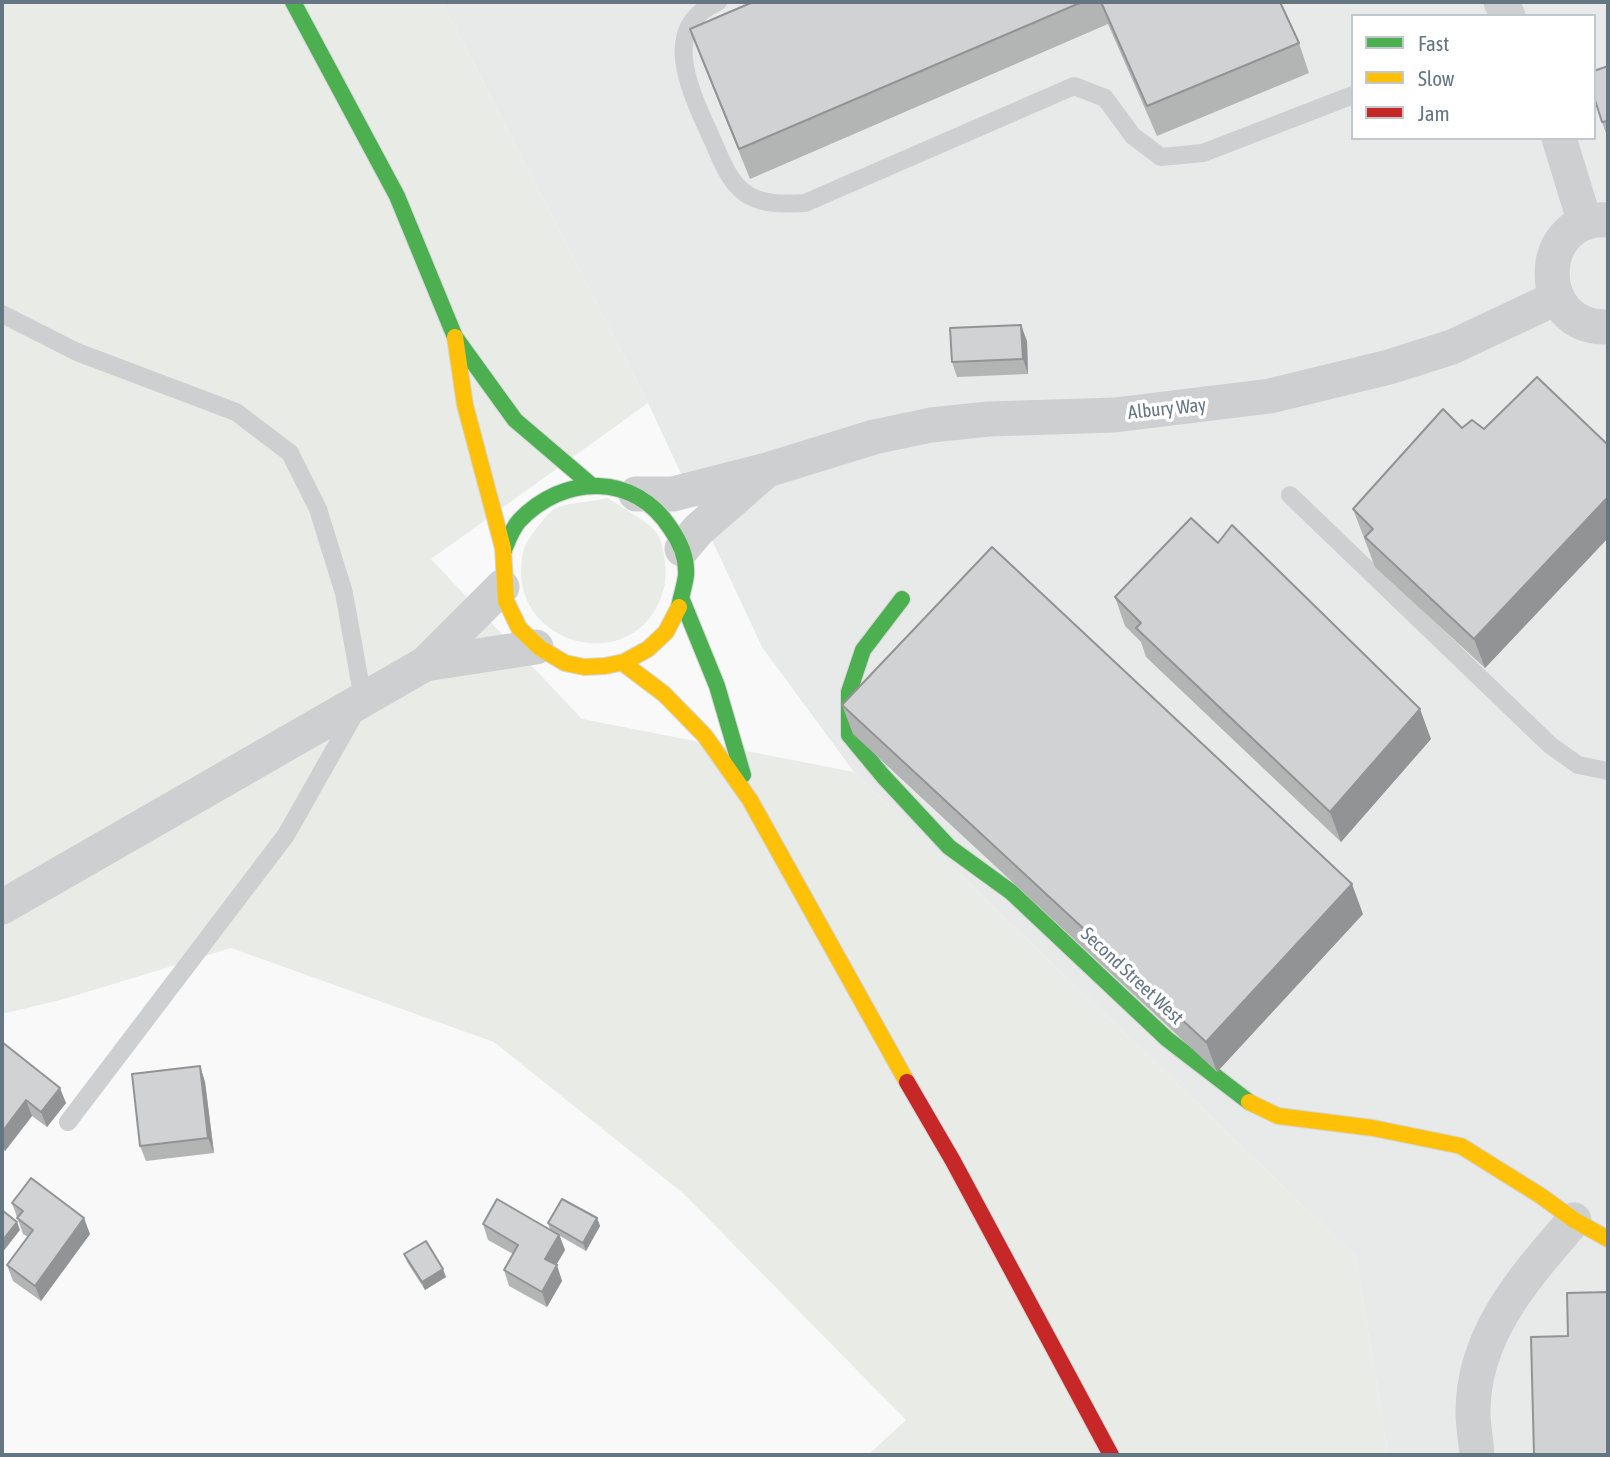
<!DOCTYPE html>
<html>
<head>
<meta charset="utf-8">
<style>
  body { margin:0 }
  #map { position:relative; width:1610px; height:1457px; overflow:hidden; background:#f9f9f9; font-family:"Asap Condensed",sans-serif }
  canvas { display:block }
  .frame { position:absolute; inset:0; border:4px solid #657683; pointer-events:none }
  .legend { position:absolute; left:1351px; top:14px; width:245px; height:126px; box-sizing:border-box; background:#fff; border:2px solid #c1c8cd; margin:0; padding:9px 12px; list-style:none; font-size:21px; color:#657683 }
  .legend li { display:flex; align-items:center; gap:14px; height:35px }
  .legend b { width:35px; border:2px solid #c1c8cd }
</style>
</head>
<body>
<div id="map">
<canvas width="1610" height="1457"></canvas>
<div class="frame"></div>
<ul class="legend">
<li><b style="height:9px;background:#4caf50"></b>Fast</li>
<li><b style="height:9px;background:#ffc107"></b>Slow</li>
<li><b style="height:9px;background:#c62828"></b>Jam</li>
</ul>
</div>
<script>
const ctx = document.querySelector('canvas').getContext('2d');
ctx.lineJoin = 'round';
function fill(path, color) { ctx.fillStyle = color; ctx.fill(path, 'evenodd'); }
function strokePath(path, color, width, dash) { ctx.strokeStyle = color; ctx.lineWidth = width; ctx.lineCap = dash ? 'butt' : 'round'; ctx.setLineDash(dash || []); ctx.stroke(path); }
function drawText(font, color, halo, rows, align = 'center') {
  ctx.font = font + ' "Asap Condensed",sans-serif'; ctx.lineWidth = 7; ctx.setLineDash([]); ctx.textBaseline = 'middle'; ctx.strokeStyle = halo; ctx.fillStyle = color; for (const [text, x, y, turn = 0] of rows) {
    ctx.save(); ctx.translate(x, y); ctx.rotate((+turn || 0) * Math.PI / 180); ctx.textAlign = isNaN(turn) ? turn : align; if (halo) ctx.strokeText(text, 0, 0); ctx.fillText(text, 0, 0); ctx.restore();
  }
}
const built = new Path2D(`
  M442,2H1608V1455H1388L1356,1257L854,772L762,647L648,403ZM1353,16H1594V138H1353Z`);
const green = new Path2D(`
  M2,2H442L648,403L431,559L582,719L854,772L1356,1257L1388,1455H868L906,1420L684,1194L494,1042L231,948L64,999L2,1014Z
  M608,498C618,505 651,524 656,532C664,542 667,571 665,583C645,684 499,648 524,549C526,540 548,512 556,508C566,503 596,501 608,498Z`);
const lane = new Path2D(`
  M718,2C657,28 692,94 711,137C720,156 728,183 748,195C765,205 785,204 805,203L1074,86L1105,98L1133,136L1161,157L1203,153L1353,95
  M2,314L77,352L236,412L290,453L318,509L344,593L363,699L286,835L68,1122
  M1290,495L1550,745L1578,765L1608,771`);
const street = new Path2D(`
  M1501,2L1508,16
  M1559,138L1585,223
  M1608,220C1536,214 1531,329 1608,327
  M636,494H673L767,470L874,437L931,425L989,419L1115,415L1270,396L1389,367L1452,347L1556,298
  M682,549L698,530L761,475
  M425,664L536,647
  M2,907L425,664L502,587
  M1477,1455C1476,1441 1473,1426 1473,1412C1473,1333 1526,1276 1574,1220`);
const fast = new Path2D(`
  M293,2L397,196L455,337L515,420L590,484
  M504,550C508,540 512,529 519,521C563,474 635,472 671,529C680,542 687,559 686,575C685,585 681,596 679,607
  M902,599L863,650L849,692V735L883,776L949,847L1011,892L1167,1039L1249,1102
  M682,600L717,686L743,775`);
const slow = new Path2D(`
  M455,337L465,405L503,548L506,601L519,628L540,648L565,663L584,667L605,666L624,662L648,649L666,632L679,607
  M623,663L664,694L705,736L750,800L907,1082
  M1249,1102L1278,1116L1373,1128L1461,1146L1541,1196L1574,1220L1608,1239`);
const jam = new Path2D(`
  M907,1082L953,1161L1111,1455`);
const wall = new Path2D(`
  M753,2H1280L1299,43L1309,73L1157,136L1108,24L750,179L701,58L690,29Z
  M1608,66V139L1602,122Z
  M1027,341L1028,374L957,377L952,362Z
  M1484,429L1608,445V538L1485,668L1375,567L1353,509Z
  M1115,597L1431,739L1341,842L1146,657L1141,642L1125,626Z
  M842,705L1363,914L1217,1072L853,734Z
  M2,1042L66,1103L47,1127L32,1116L5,1151L2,1148Z
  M200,1066L205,1082L214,1153L146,1161L140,1146Z
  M12,1203L90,1234L41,1301L13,1281L7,1265L28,1237L23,1234Z
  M597,1218L600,1226L586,1251L560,1236L565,1250L556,1265L562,1281L547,1307L509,1286L504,1270L513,1254L488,1240L483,1224L550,1230L548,1223Z
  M404,1254L446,1277L425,1290L407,1262Z`);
const shadedWall = new Path2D(`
  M1021,325L1027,341L1028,374L1023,359Z
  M1608,497V538L1485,668L1474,639Z
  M1420,709L1431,739L1341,842L1330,812Z
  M1352,884L1363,914L1217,1072L1206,1042Z
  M200,1066L205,1082L214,1153L208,1138Z
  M60,1088L66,1103L47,1127L41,1112Z
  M26,1100L32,1116L5,1151L2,1143V1132Z
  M84,1218L90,1234L41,1301L35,1286Z
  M597,1218L600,1226L586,1251L583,1243Z
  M17,1222L20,1230L2,1253V1241Z
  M559,1235L565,1250L551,1274L545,1259Z
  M557,1265L562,1281L547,1307L542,1292Z
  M443,1269L446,1277L425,1290L422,1282Z`);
const building = new Path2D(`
  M753,2H1082L739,149L690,29Z
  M1101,2H1280L1299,43L1147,106Z
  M1608,66V121L1602,122L1594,97V71Z
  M1021,325L1023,359L952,362L950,328Z
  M1537,377L1608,445V497L1474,639L1365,537L1373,529L1353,509L1443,409L1462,428L1472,420L1484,429Z
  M1191,518L1218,543L1232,525L1420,709L1330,812L1136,628L1141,623L1115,597Z
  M992,547L1352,884L1206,1042L842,705Z
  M2,1042L60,1088L41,1112L26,1100L2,1132Z
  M200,1066L208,1138L140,1146L132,1074Z
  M31,1178L84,1218L35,1286L7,1265L33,1230L17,1218L23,1211L12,1203Z
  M497,1199L559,1235L545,1259L557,1265L542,1292L504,1270L518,1245L483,1224Z
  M562,1199L597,1218L583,1243L548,1223Z
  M2,1210L17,1222L2,1241Z
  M426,1241L443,1269L422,1282L404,1254Z
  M1608,1292V1455H1534L1531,1337L1568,1336L1567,1293Z`);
const streetNames = [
  ["Albury Way",1167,409,-6],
  ["Second Street West",1132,976,43]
];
fill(built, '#e8e9e9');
fill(green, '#e8ebe6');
strokePath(fast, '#d5d6d7', 18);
strokePath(slow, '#d5d6d7', 18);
strokePath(jam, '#d5d6d7', 18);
strokePath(lane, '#cecfd0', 18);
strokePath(street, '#cecfd0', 35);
strokePath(fast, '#4caf50', 16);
strokePath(slow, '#ffc107', 16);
strokePath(jam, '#c62828', 16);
fill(wall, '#b3b5b5');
fill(shadedWall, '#929394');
fill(building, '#d0d2d3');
strokePath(building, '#929394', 2);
drawText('19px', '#657683', '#fff', streetNames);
</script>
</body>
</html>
